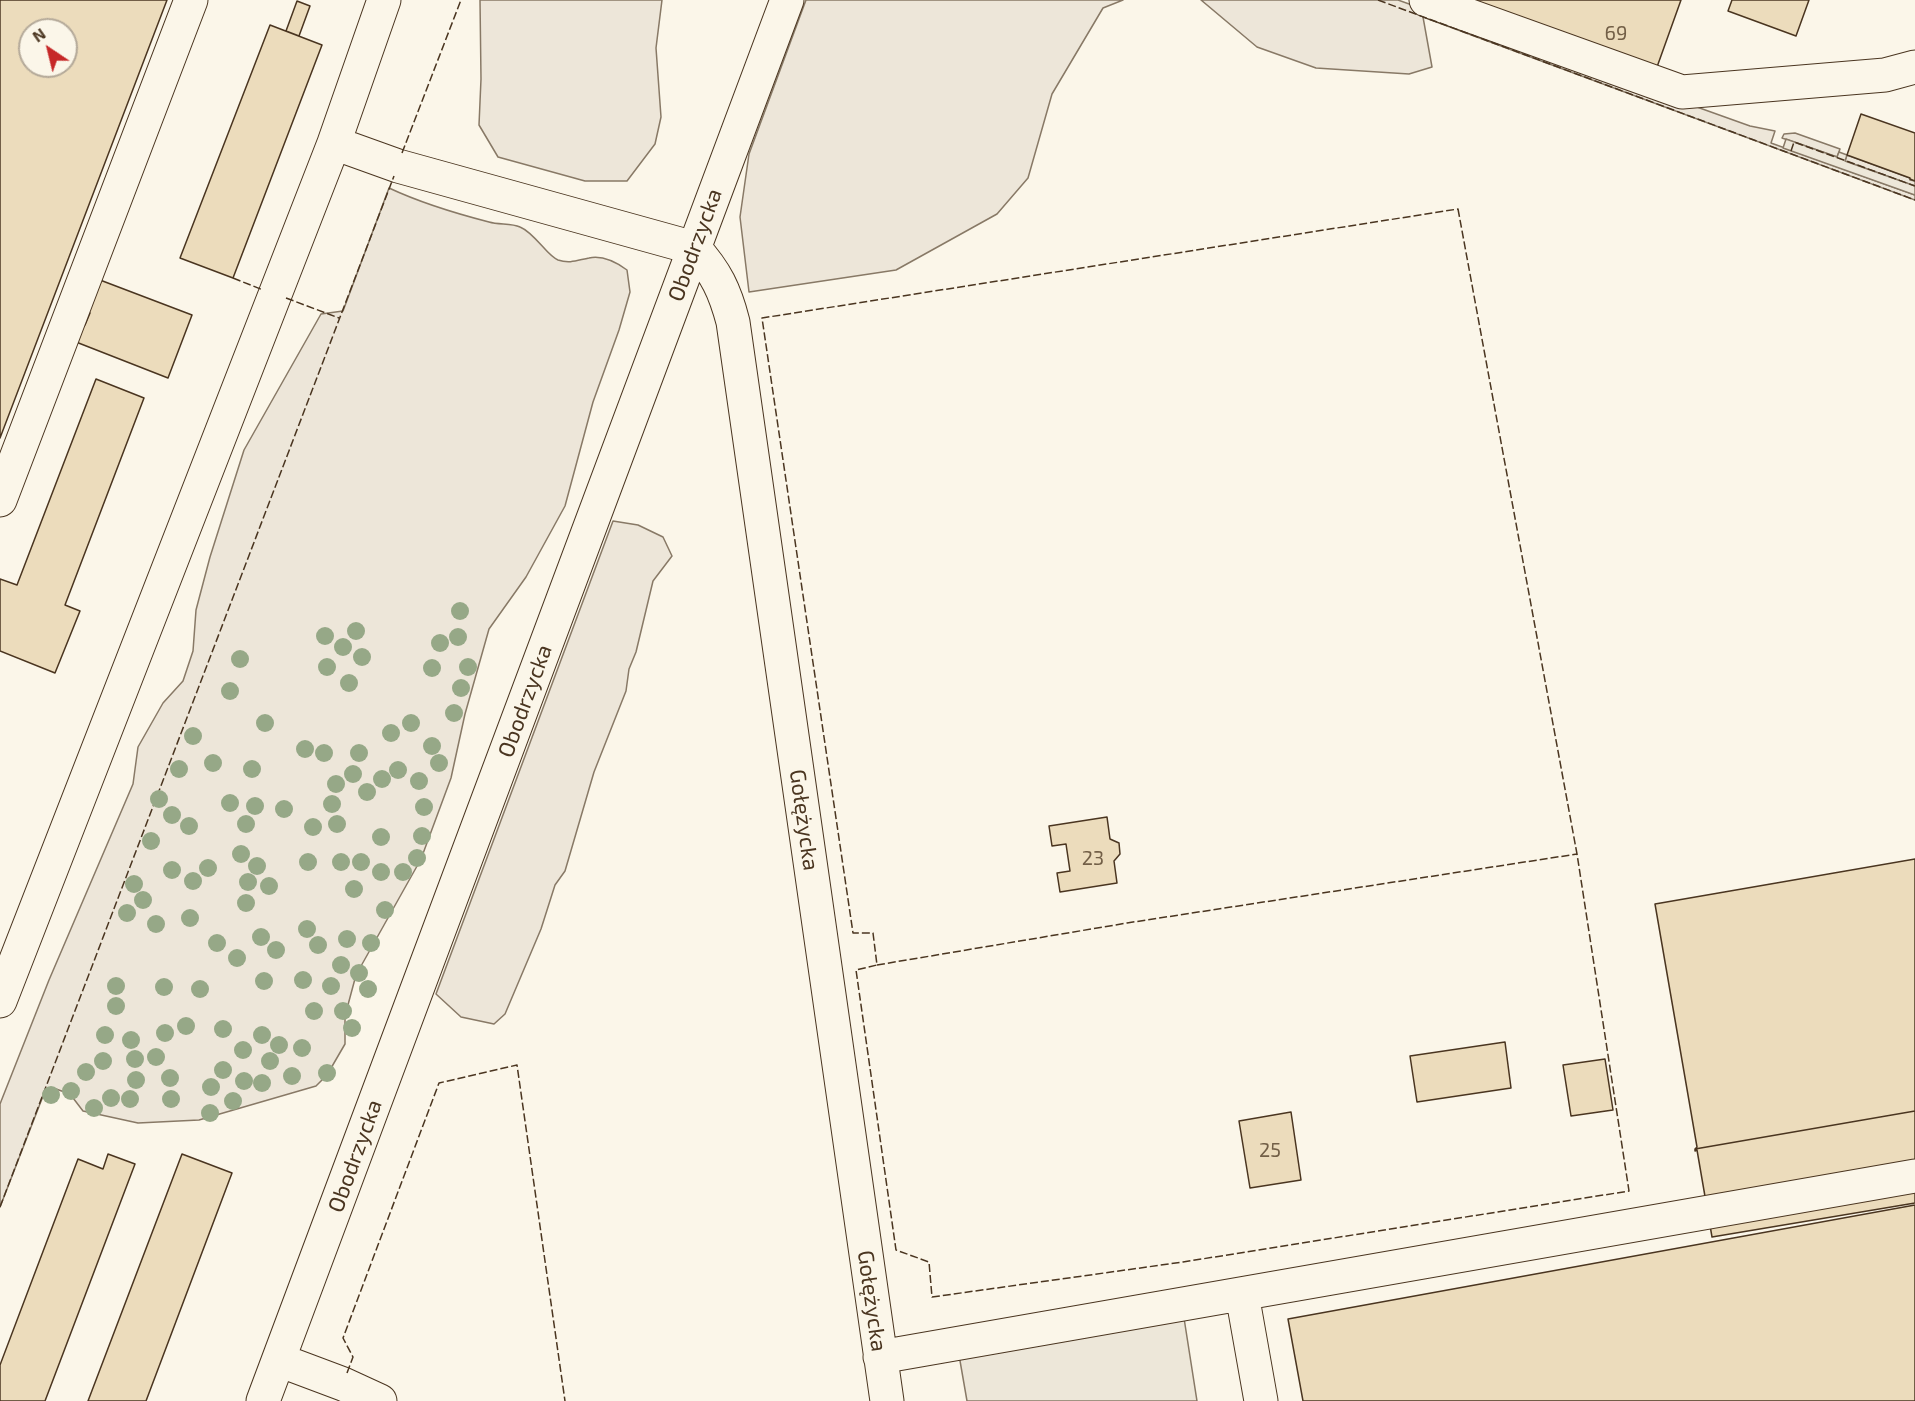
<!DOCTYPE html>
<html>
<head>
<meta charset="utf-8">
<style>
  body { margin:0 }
  #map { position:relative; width:1915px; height:1401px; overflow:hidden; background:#fbf6e9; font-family:"Exo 2",sans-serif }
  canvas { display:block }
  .north { position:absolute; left:18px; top:18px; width:60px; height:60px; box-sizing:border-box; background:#fbf6e9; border:2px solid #b4a999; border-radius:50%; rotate:325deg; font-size:16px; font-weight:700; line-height:24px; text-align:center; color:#4a3520 }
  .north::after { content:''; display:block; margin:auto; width:21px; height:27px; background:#c62828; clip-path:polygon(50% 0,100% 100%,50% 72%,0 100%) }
</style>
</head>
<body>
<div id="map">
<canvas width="1915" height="1401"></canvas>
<div class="north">N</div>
</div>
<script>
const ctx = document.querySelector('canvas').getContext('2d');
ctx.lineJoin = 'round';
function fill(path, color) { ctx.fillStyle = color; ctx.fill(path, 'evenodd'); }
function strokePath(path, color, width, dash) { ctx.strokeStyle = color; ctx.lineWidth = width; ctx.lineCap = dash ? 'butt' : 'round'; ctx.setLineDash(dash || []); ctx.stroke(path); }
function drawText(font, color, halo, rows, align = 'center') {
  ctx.font = font + ' "Exo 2",sans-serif'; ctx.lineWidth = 4.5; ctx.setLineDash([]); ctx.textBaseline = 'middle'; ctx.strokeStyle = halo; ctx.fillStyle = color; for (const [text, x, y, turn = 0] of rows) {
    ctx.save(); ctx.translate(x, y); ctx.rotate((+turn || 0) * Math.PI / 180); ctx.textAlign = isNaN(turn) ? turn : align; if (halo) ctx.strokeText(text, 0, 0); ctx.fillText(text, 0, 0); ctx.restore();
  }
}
const green = new Path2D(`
  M480,0H662L656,48L661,117L655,144L627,181H585L498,157L479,125L481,79Z
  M806,0H1123L1103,8L1052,94L1028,178L997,214L896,270L749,292L740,217L749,154Z
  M1201,0H1398L1750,126L1775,131L1771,143L1915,195V200L1423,17L1432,67L1409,74L1316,68L1257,47Z
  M1795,133L1840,149L1837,157L1782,138L1784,134Z
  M1847,155L1910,178V180L1915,181V186L1845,161Z
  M389,188C421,203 454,213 489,222C499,225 511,223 520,227C535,233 547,256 558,260C570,264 578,260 589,258C603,255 616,262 627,270L630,292L619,330L593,402L565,506L526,577L489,629L465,714L451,778L421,859L356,975L345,1016V1044L327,1075L316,1086L199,1120L138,1123L83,1111L70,1094L56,1089L45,1091L0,1207V1104L49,980L133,784L138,747L163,703L183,681L193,651L196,610L210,557L244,450L321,314L343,311Z
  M613,521L638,525L663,537L672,556L653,581L636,652L629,669L626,691L594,772L565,871L555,885L541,929L505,1014L494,1024L461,1017L436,994Z`);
const parking = new Path2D(`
  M1786,139L1837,157L1839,152L1847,155L1845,161L1915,186V195L1783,148Z
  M1184,1318L1197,1401H967L959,1355Z`);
const building = new Path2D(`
  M0,0H167L0,438ZM30,30H66V66H30Z
  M1470,0H1681L1657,67Z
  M1732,0H1809L1796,36L1728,11Z
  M297,1L310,6L299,36L286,31Z
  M270,25L322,45L233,278L180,258Z
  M1861,114L1915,133V181L1910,179V178L1847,155Z
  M100,280L192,315L168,378L76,342L82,324L85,325L90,313L87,312Z
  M96,379L144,398L65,605L80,611L55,673L0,651V579L17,585Z
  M1107,817L1110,839L1119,843L1120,854L1114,861L1117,883L1060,892L1057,873L1070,871L1066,844L1052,846L1049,826Z
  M1915,859V1111L1695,1149L1697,1147L1655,904Z
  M1505,1042L1511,1088L1417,1102L1410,1056Z
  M1605,1059L1613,1110L1571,1116L1563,1065Z
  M1915,1111V1203L1712,1237L1697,1150L1695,1151V1149Z
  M1291,1112L1301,1180L1250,1188L1239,1121Z
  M108,1154L135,1164L45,1401H0V1365L78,1159L103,1169Z
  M182,1154L232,1173L146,1401H88Z
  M1915,1205V1401H1303L1288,1319Z`);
const minor = new Path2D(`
  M1426,0L1682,92L1885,75L1915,67
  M334,143L384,0
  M0,500L191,0
  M0,1001L334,143L398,166L694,248C716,272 725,291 733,322L887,1401
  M1242,1294L1261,1401
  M880,1357L1915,1176
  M279,1360L343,1384L380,1401
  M263,1401L787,0`);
const fence = new Path2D(`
  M1378,0L1915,200
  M1791,151L1794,142L1915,186
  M402,153L461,0
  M1458,209L1577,854L1629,1191L1183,1262L932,1297L929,1262L896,1250L856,970L877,965L873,933H853L762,318Z
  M233,278L263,290
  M286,298L339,318
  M877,965L1127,923L1577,854
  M0,1207L394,176
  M347,1373L353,1357L343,1338L439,1083L517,1065L565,1401`);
const trees = [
  [460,611],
  [356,631],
  [325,636],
  [458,637],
  [440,643],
  [343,647],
  [362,657],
  [240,659],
  [327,667],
  [468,667],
  [432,668],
  [349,683],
  [461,688],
  [230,691],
  [454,713],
  [265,723],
  [411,723],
  [391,733],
  [193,736],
  [432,746],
  [305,749],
  [324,753],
  [359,753],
  [213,763],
  [439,763],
  [179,769],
  [252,769],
  [398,770],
  [353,774],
  [382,779],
  [419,781],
  [336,784],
  [367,792],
  [159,799],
  [230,803],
  [332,804],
  [255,806],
  [424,807],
  [284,809],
  [172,815],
  [246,824],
  [337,824],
  [189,826],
  [313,827],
  [422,836],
  [381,837],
  [151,841],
  [241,854],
  [417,858],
  [308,862],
  [341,862],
  [361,862],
  [257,866],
  [208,868],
  [172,870],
  [381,872],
  [403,872],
  [193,881],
  [248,882],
  [134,884],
  [269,886],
  [354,889],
  [143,900],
  [246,903],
  [385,910],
  [127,913],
  [190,918],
  [156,924],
  [307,929],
  [261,937],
  [347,939],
  [217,943],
  [371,943],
  [318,945],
  [276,950],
  [237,958],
  [341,965],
  [359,973],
  [303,980],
  [264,981],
  [116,986],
  [331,986],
  [164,987],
  [200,989],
  [368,989],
  [116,1006],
  [314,1011],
  [343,1011],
  [186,1026],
  [352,1028],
  [223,1029],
  [165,1033],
  [105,1035],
  [262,1035],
  [131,1040],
  [279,1045],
  [302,1048],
  [243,1050],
  [156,1057],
  [135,1059],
  [103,1061],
  [270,1061],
  [223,1070],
  [86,1072],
  [327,1073],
  [292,1076],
  [170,1078],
  [136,1080],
  [244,1081],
  [262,1083],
  [211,1087],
  [71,1091],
  [51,1095],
  [111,1098],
  [130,1099],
  [171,1099],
  [233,1101],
  [94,1108],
  [210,1113]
];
const numberNames = [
  ["69",1616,33],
  ["23",1093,858],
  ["25",1270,1150]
];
const streetNames = [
  ["Obodrzycka",695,245,-70],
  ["Obodrzycka",525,701,-70],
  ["Gołężycka",804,820,82],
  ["Obodrzycka",355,1156,-70],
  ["Gołężycka",872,1301,82]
];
fill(green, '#ede6d9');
strokePath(green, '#887966', 1.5);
fill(parking, '#ede7d9');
strokePath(parking, '#887966', 1.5);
fill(building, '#ecdcbc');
strokePath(building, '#4a3520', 1.5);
strokePath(minor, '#4a3520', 35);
strokePath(minor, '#fbf6e9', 33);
strokePath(fence, '#4a3520', 1.5, [8, 3]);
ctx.fillStyle = '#96a887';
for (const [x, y] of trees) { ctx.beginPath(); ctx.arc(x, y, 9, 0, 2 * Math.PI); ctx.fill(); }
drawText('20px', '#725f47', null, numberNames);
drawText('22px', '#4a3520', '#fbf6e9', streetNames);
</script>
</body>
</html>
